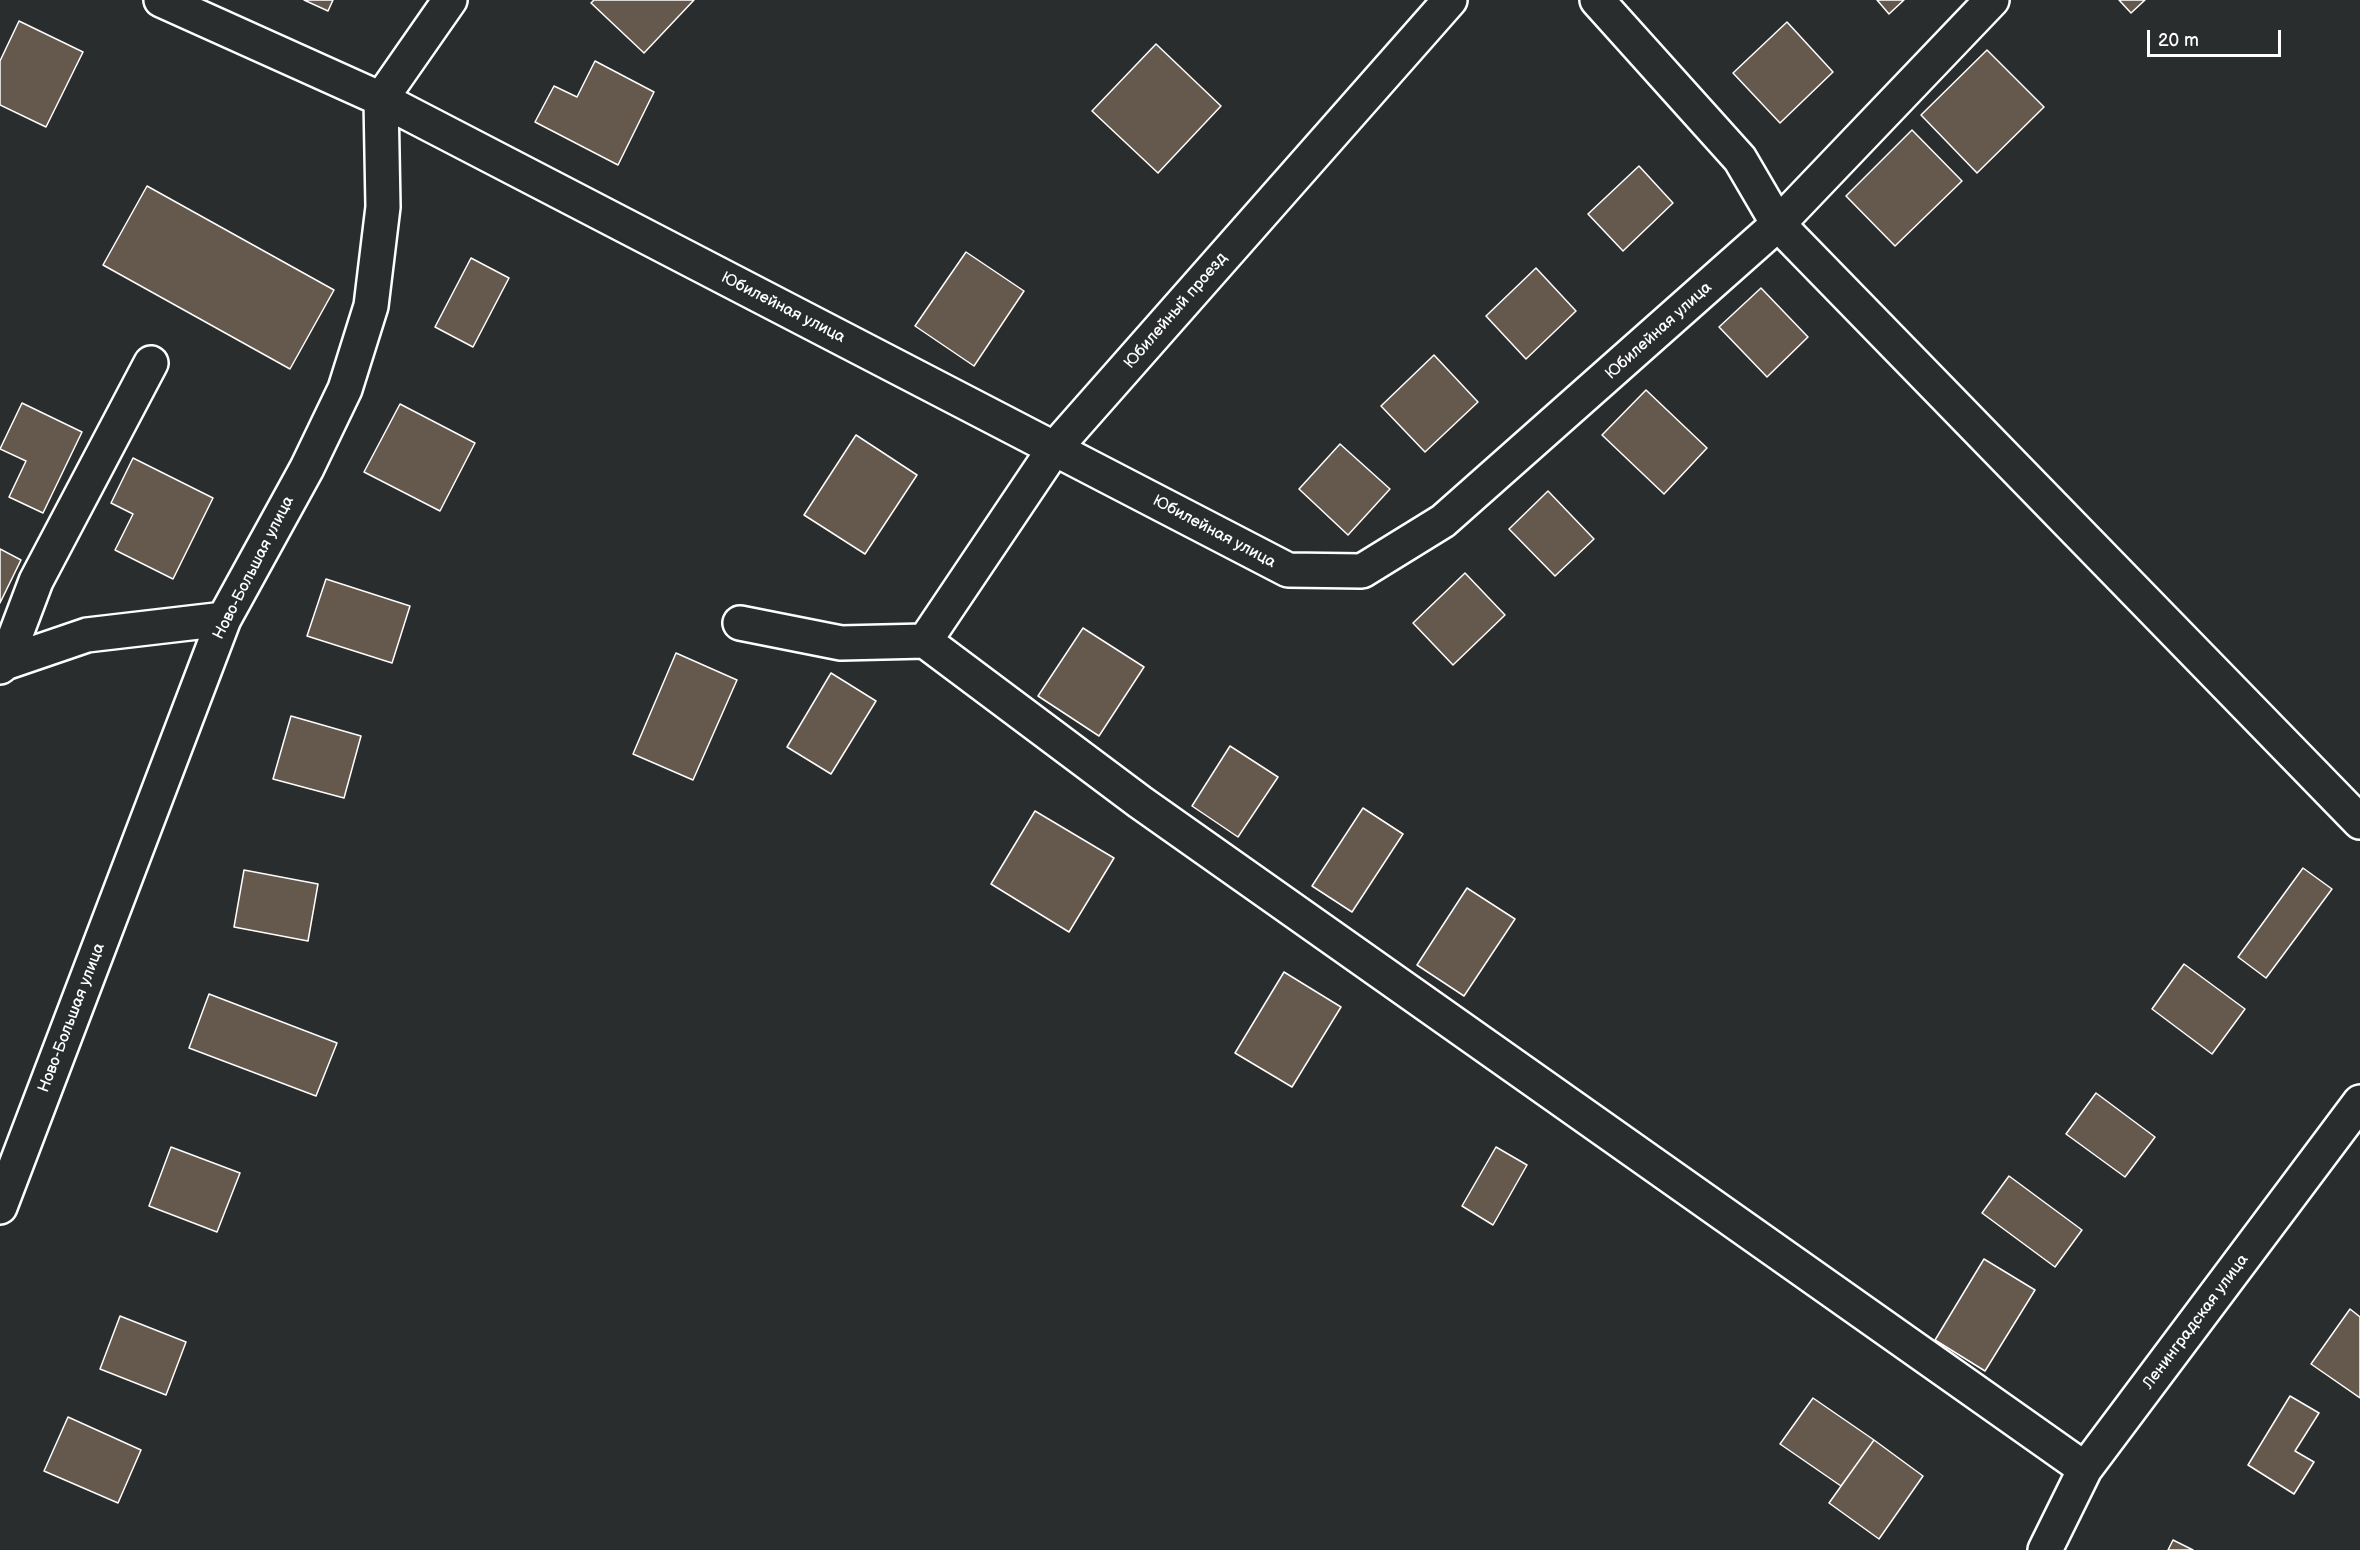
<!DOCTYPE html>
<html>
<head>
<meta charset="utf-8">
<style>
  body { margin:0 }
  #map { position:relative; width:2360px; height:1550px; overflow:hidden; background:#2a2d2e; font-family:"Balsamiq Sans",sans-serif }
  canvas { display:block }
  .scale { position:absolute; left:2147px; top:30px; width:134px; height:27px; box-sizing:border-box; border:3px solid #fff; border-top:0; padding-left:8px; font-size:18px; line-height:21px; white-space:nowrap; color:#fff; -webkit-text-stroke:4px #2a2d2e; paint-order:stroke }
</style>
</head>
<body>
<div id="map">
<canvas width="2360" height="1550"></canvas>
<div class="scale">20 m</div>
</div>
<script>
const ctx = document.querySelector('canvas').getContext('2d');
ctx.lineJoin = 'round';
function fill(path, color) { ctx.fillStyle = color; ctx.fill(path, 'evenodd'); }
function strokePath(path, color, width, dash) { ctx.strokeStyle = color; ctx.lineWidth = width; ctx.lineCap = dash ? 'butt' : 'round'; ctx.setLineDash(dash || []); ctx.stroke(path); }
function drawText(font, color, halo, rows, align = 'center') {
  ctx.font = font + ' "Balsamiq Sans",sans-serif'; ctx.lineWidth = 4.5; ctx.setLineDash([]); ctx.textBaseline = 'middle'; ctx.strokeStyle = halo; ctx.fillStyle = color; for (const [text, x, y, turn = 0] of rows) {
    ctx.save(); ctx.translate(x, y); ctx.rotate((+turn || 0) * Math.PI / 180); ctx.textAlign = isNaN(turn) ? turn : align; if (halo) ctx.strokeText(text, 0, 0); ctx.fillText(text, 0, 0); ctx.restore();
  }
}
const building = new Path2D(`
  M304,0H333L328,11Z
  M594,0H694L644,53L591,3Z
  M1877,0H1904L1889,14Z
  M2119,0H2145L2131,13Z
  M19,21L83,52L46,127L0,105V61Z
  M1787,22L1833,72L1780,123L1733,73Z
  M1156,44L1221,106L1158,173L1092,111Z
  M1987,50L2044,107L1977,173L1921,115Z
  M595,61L654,92L618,165L535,122L554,86L577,97Z
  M1912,130L1962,181L1895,246L1846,196Z
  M1639,166L1673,203L1623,251L1588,214Z
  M147,186L334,290L290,369L103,265Z
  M966,252L1024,291L974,366L915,326Z
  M471,258L509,278L473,347L435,327Z
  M1536,268L1576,311L1526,359L1486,316Z
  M1761,288L1808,337L1767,377L1719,327Z
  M1434,355L1478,402L1425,452L1381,406Z
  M1646,390L1707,448L1664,494L1602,435Z
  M22,403L82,432L43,513L9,497L26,461L0,449Z
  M400,404L475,443L440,511L364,472Z
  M856,435L917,475L865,554L804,515Z
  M1340,444L1390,489L1348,535L1299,489Z
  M133,458L213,498L173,579L115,550L133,514L111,503Z
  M1548,491L1594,539L1555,576L1509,529Z
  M0,549L21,560L0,603Z
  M1465,573L1505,615L1453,665L1413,623Z
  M326,579L410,606L392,663L307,636Z
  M1083,628L1144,667L1099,736L1038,696Z
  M676,653L737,680L693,780L633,754Z
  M831,673L876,701L831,774L787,747Z
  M291,716L361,736L344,798L273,779Z
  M1230,746L1278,777L1238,837L1192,806Z
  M1363,808L1403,834L1352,912L1312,886Z
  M1035,811L1114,858L1069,932L991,884Z
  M2303,868L2332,889L2266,978L2238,957Z
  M244,870L318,884L308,941L234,927Z
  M1467,888L1515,919L1464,996L1417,965Z
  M2184,964L2245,1009L2212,1054L2152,1009Z
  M1284,972L1341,1007L1292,1087L1235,1053Z
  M209,994L337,1043L316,1096L189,1048Z
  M2096,1093L2155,1137L2125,1177L2066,1134Z
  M171,1147L240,1173L217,1232L149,1206Z
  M1496,1147L1527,1165L1493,1225L1462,1206Z
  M2009,1176L2082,1230L2055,1267L1982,1213Z
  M1984,1259L2035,1290L1985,1371L1935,1340Z
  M2350,1309L2360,1317V1398L2311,1364Z
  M120,1316L186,1342L166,1395L100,1369Z
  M2290,1396L2319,1413L2295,1451L2314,1462L2294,1494L2248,1465Z
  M1813,1398L1874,1440L1841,1486L1780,1444Z
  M68,1417L141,1450L118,1503L44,1471Z
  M1874,1440L1923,1476L1879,1539L1829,1503Z
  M2173,1540L2193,1550H2168Z`);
const minor = new Path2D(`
  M161,0L381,99L1288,570L1362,571L1443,521L1778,224L1992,0
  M1597,0L1740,159L1778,224L2360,822
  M740,623L841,643L925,641L1140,802L2085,1469
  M925,641L1054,449L1450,0
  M5,663L36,581L151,363
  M0,667L5,663L87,635L224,619
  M0,1207L224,619L307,468L345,389L371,306L383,207L381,99L450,0
  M2045,1550L2085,1469L2360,1102`);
const streetNames = [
  ["Юбилейная улица",783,308,27],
  ["Юбилейный проезд",1176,311,-49],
  ["Юбилейная улица",1659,331,-42],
  ["Юбилейная улица",1214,532,28],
  ["Ново-Большая улица",254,568,-63],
  ["Ново-Большая улица",72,1018,-69],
  ["Ленинградская улица",2196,1322,-53]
];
fill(building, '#65584c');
strokePath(building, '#fff', 1.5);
strokePath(minor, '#fff', 38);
strokePath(minor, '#2a2d2e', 33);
drawText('16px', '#fff', '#2a2d2e', streetNames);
</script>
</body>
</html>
